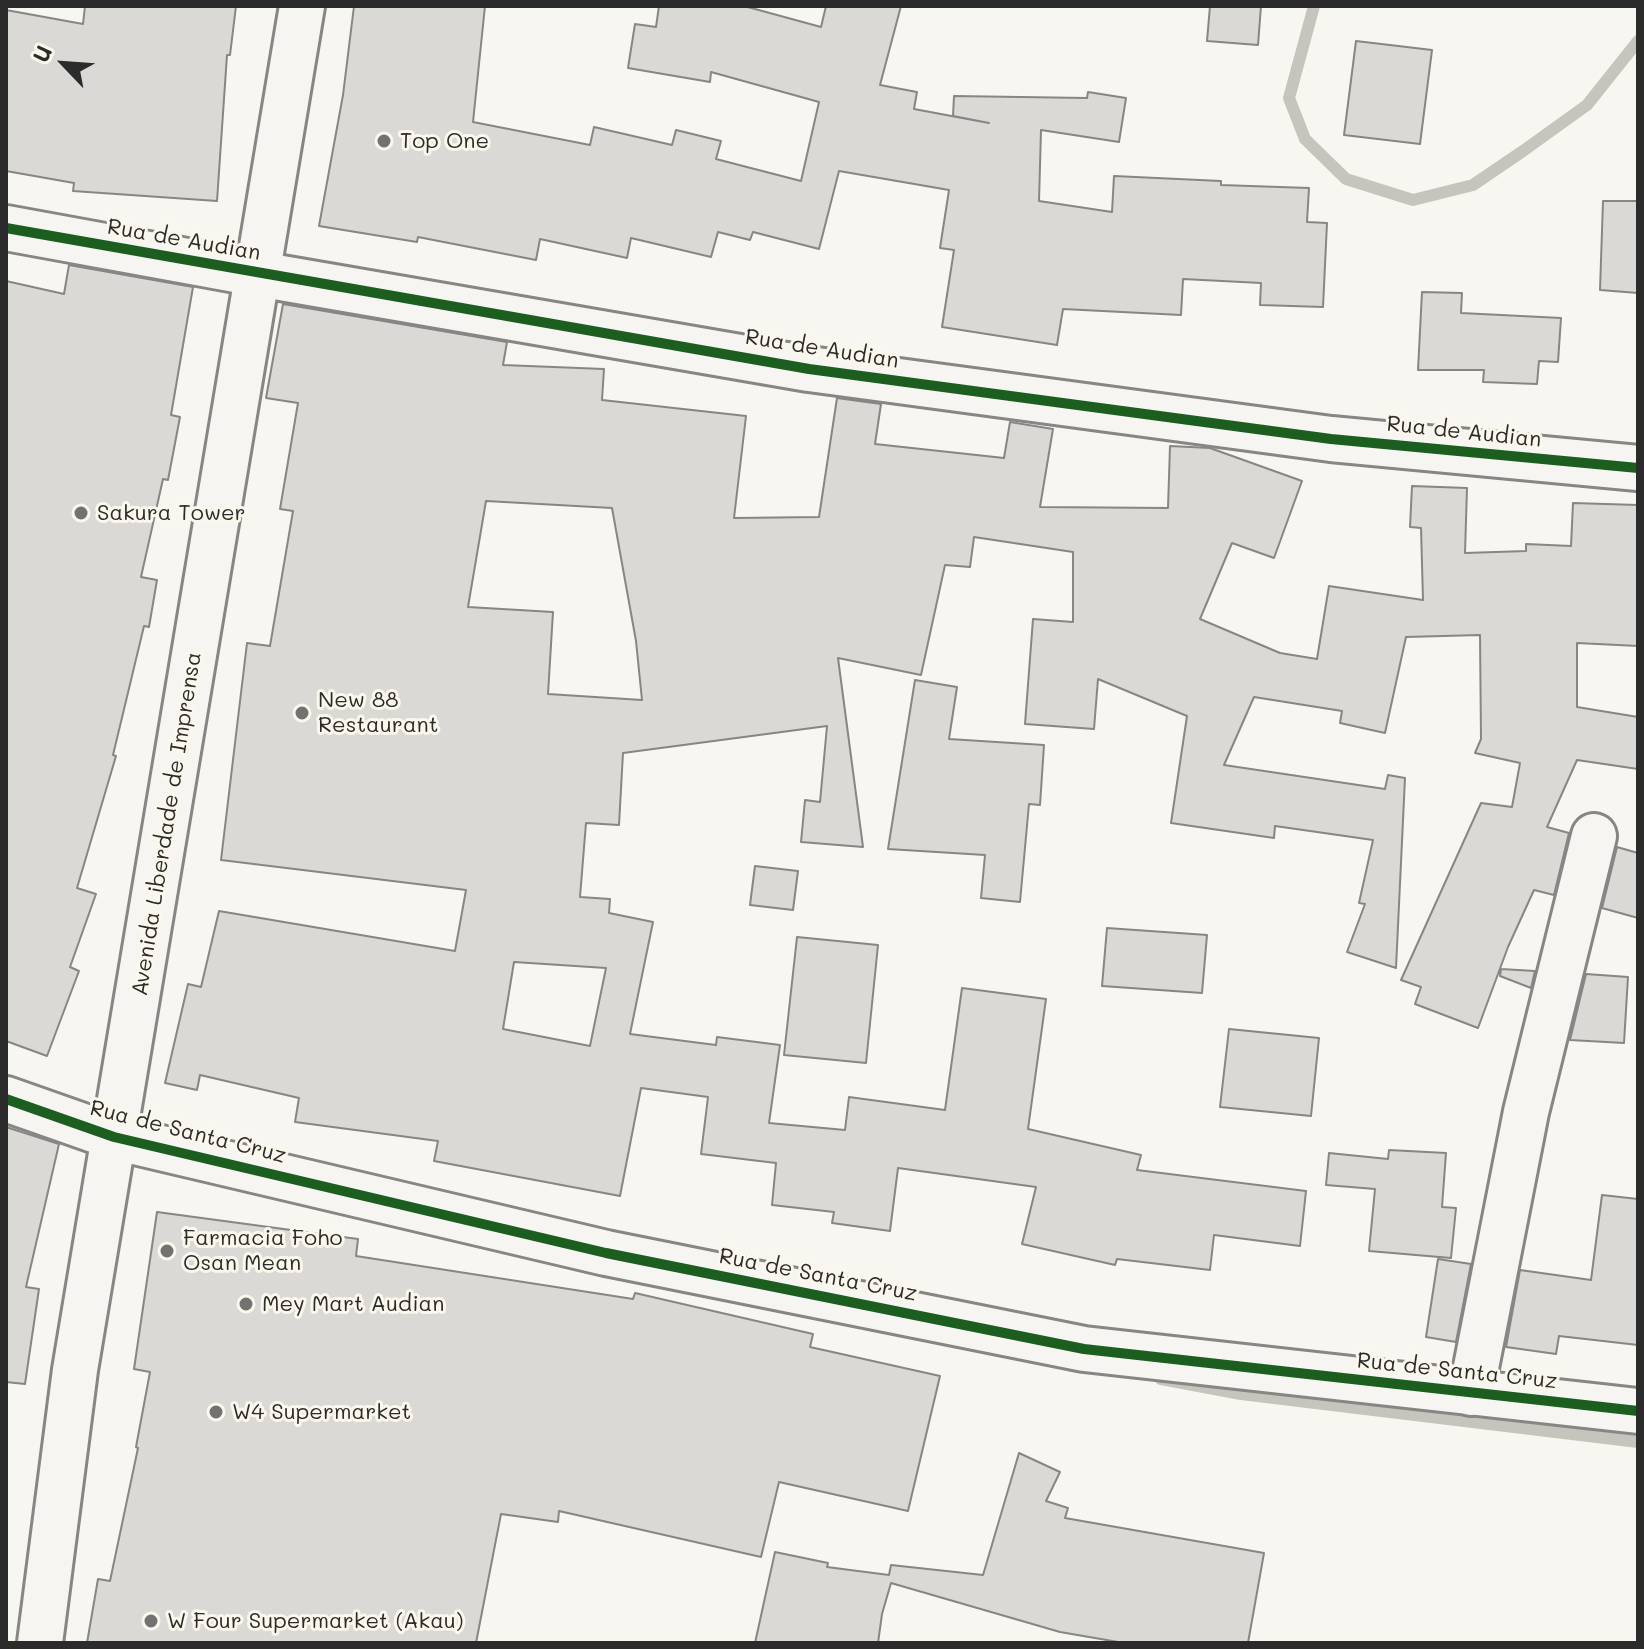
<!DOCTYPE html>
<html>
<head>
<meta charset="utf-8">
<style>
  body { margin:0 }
  #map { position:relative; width:1644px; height:1649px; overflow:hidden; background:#f8f6f0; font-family:Mali,sans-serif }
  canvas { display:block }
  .frame { position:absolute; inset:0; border:8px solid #2b2b2b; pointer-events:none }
  .north { position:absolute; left:24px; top:24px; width:80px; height:80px; -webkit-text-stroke:6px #fbf7ec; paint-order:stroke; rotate:295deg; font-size:22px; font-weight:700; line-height:32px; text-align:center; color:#2b2b2b }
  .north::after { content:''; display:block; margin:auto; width:28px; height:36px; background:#2b2b2b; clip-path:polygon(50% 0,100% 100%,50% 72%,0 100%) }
</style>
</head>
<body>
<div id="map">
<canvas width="1644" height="1649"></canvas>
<div class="frame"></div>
<div class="north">U</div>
</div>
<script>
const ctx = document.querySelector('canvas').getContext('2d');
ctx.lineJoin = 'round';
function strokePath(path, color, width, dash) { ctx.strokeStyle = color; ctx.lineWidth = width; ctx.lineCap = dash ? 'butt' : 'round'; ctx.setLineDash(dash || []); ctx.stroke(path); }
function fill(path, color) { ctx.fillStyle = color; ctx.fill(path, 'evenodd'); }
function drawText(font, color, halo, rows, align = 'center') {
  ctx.font = font + ' Mali,sans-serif'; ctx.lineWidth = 6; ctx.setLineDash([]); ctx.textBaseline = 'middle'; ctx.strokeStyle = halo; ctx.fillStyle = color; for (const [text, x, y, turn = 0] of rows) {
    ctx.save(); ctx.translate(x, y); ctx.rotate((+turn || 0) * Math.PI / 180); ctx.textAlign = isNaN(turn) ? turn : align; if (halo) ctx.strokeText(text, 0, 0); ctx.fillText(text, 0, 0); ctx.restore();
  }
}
const stream = new Path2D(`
  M1314,6L1289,98L1305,139L1346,179L1413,200L1473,185L1523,151L1587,105L1638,41
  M1161,1379L1241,1394L1638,1442`);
const building = new Path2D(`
  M85,6H236L230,55H227L217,201L73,191L74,183L6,171V10L83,24Z
  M354,6H485L473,122L590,145L594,127L672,145L676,130L721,141L716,159L801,181L819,102L711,72L710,82L628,68L635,24L656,27L659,6H744L821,27L826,6H901L880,85L917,92L914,109L989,123L953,116L954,96L1087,98L1088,92L1126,98L1119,142L1041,130L1039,201L1112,212L1114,176L1221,181V185L1309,188L1307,222L1327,223L1323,307L1260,305L1261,283L1183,279L1181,315L1063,309L1057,345L942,327L954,250L940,248L949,190L839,171L819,249L753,232L750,240L718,232L711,257L631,238L627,258L540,239L536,260L418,237L417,242L319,226L343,95Z
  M1210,6H1261L1258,45L1207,41Z
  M1356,41L1432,50L1420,144L1344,135Z
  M1603,201H1638V293L1600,290Z
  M69,265L193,287L171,415L180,417L168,480L163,479L141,577L157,580L149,627L144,626L113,755L116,756L77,888L96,894L70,967L79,971L47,1056L6,1041V281L64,294Z
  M1422,292L1462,293L1461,313L1561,318L1558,362L1539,361L1537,384L1483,382L1484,370H1418Z
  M283,304L507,342L503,365L604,369L602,400L746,416L734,518L819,517L837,398L881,404L875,444L1004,458L1010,422L1053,429L1040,507L1168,508L1170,446L1210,448L1302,481L1274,558L1232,543L1200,619L1280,653L1317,659L1329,586L1423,600L1421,528L1410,527L1412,486L1467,488L1465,553L1526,551V544L1571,546L1573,503L1638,505V646L1577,643V707L1638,717V769L1577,760L1547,827L1569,833L1554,895L1534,890L1508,947L1478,1028L1415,1004L1421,987L1401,980L1481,803L1512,807L1520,763L1475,753L1481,739L1480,635L1406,637L1385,733L1340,723L1342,711L1254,697L1224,765L1385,789L1388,775L1405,778L1396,968L1347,952L1365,904L1359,903L1373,840L1275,826L1274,838L1171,823L1187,716L1098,679L1094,729L1025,724L1033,619L1073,622V552L974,537L970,567L945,565L921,675L838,658L863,847L801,842L805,800L820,802L827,726L623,753L619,825L586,823L580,897L610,899L609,913L653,922L630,1034L716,1045L717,1037L780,1045L769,1123L845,1130L849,1097L945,1110L962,988L1046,999L1028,1129L1141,1155L1137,1170L1306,1191L1300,1246L1214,1235L1210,1270L1117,1259L1115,1265L1022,1244L1036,1187L898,1168L890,1231L832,1223L834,1212L772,1205L776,1163L701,1154L708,1097L641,1088L620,1196L434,1161L438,1141L295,1122L299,1098L200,1075L197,1090L165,1083L188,984L201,987L219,911L455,951L466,890L221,860L247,643L270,646L293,511L280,509L298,403L266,398ZM486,501L612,508L636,641L642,700L548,694L553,612L468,607ZM514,962L606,968L590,1046L503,1029Z
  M915,680L957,687L949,739L1044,745L1040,805L1029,804L1020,902L981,898L985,855L888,849Z
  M1617,847L1638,853V918L1602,908Z
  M755,866L798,871L793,910L750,905Z
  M1107,928L1207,935L1202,993L1102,986Z
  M797,937L878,945L866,1063L784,1055Z
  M1501,969L1535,971L1531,988L1500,976Z
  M1586,974L1628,977L1624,1043L1570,1040Z
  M1229,1029L1319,1038L1311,1116L1220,1107Z
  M6,1127L59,1144L26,1287L39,1289L25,1384L6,1382Z
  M1389,1150L1446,1153L1442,1207L1456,1208L1451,1258L1369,1251L1375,1189L1326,1185L1329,1153L1388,1159Z
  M1602,1195L1638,1199V1345L1559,1336L1556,1354L1506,1347L1520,1270L1591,1280Z
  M157,1212L358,1239L356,1256L633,1299L635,1293L813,1334L810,1347L940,1376L908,1511L779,1482L761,1557L559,1511L558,1522L501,1514L476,1643H87L98,1579L110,1581L138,1448L136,1447L150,1372L134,1369Z
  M1438,1259L1471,1264L1456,1342L1426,1337Z
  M1019,1453L1060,1472L1046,1501L1068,1508L1065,1518L1264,1553L1248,1643H1124L1060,1632L891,1583L882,1614L878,1643H755L775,1552L828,1563L827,1567L889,1575L891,1565L983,1575Z`);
const street = new Path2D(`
  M258,274L809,369L1331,439L1638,468
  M1471,1393L1526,1112L1594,836`);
const secondary = new Path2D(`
  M6,228L258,274
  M6,1099L114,1137L606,1253L1084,1349L1638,1411`);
const primary = new Path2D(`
  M40,1643L75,1370L302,6`);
const cycleway = new Path2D(`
  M6,228L809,369L1331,439L1638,468
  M6,1099L114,1137L606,1253L1084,1349L1638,1411`);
const markers = [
  [384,141,8,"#737270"],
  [81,513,8,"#737270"],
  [302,713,8,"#737270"],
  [167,1251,8,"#737270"],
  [246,1304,8,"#737270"],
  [216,1412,8,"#737270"],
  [151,1621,8,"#737270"]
];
const poiNames = [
  ["Top One",400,141],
  ["Sakura Tower",97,513],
  ["New 88",318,700],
  ["Restaurant",318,725],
  ["Farmacia Foho",183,1238],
  ["Osan Mean",183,1263],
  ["Mey Mart Audian",262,1304],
  ["W4 Supermarket",232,1412],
  ["W Four Supermarket (Akau)",167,1621]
];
const streetNames = [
  ["Rua de Audian",184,240,10],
  ["Rua de Audian",822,349,9],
  ["Rua de Audian",1464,432,6],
  ["Avenida Liberdade de Imprensa",167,824,-81],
  ["Rua de Santa Cruz",188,1132,14],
  ["Rua de Santa Cruz",818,1275,11],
  ["Rua de Santa Cruz",1457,1371,6]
];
strokePath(stream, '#c6c4bd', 12);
fill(building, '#dbd9d6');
strokePath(building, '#878684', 2);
strokePath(street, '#878684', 50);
strokePath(secondary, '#878684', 50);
strokePath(primary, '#878684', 50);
strokePath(street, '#f6f5f1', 44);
strokePath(secondary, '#f6f5f1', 44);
strokePath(primary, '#f6f5f1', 44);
strokePath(cycleway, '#1b5e20', 10);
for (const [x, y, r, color] of markers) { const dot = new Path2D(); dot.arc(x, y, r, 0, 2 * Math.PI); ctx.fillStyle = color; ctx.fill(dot); strokePath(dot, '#fbf7ec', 3); }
drawText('22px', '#2b2b2b', '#fbf7ec', poiNames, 'left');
drawText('22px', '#2b2b2b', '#fbf7ec', streetNames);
</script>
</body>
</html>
